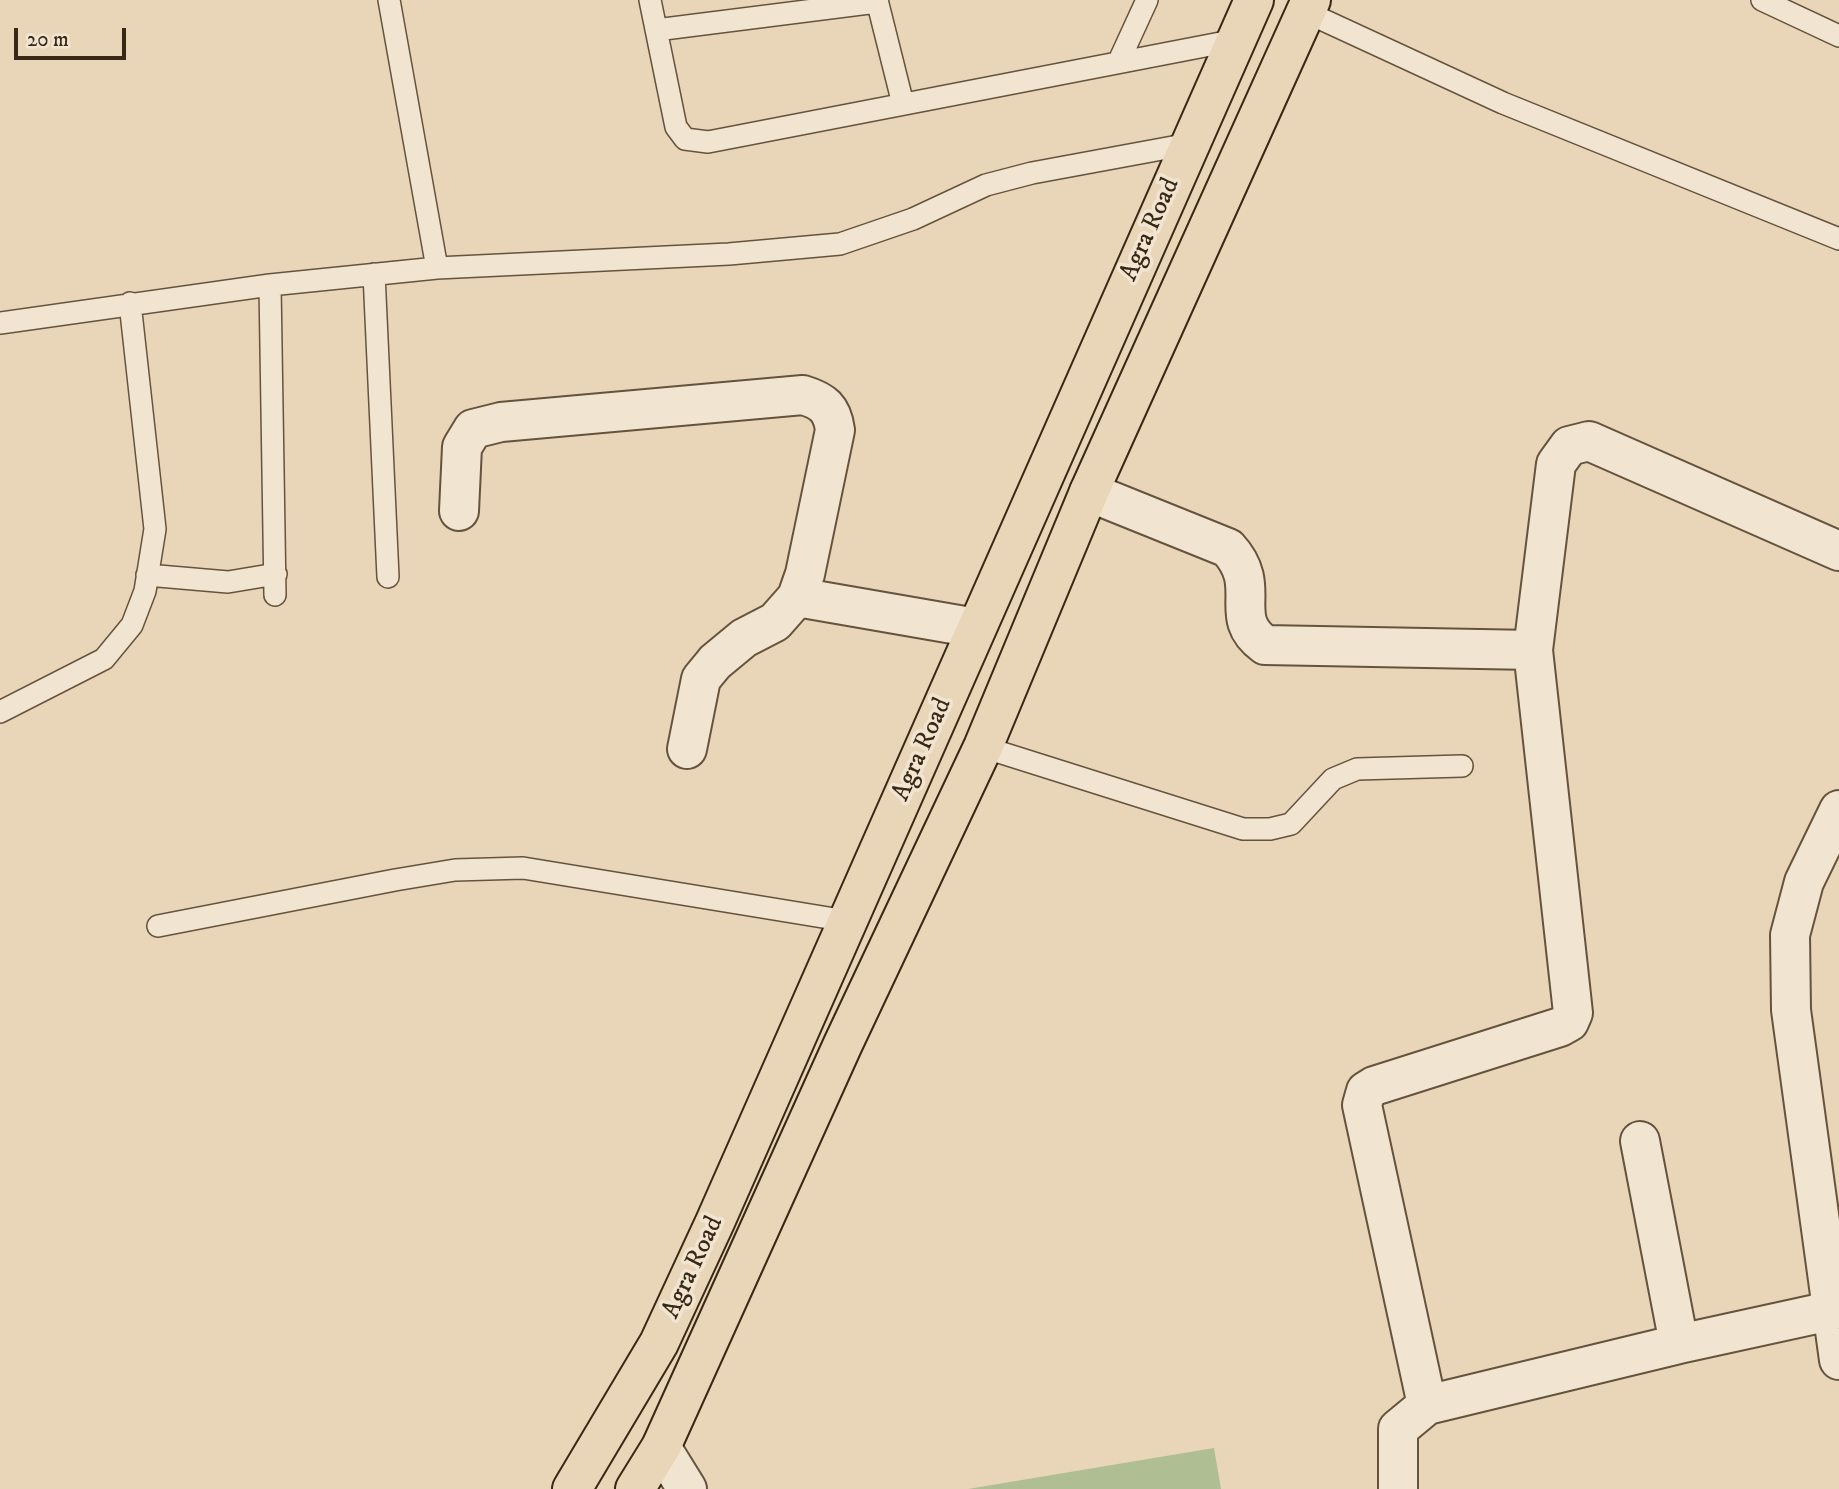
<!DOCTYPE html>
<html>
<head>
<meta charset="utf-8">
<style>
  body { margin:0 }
  #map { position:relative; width:1839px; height:1489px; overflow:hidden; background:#e9d5b7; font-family:"IM FELL DW Pica",serif }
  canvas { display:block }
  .scale { position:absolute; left:14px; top:28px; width:112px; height:32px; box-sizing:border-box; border:4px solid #392815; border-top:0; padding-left:9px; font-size:21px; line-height:24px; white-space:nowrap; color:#392815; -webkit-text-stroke:5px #f1e4d0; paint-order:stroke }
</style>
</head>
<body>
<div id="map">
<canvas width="1839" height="1489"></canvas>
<div class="scale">20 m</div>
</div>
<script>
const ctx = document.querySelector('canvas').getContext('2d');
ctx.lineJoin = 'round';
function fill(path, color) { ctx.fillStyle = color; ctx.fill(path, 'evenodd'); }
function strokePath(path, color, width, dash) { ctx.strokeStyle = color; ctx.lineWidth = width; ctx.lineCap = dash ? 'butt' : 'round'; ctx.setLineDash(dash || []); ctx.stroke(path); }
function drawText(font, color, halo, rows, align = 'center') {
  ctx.font = font + ' "IM FELL DW Pica",serif'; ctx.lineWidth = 7; ctx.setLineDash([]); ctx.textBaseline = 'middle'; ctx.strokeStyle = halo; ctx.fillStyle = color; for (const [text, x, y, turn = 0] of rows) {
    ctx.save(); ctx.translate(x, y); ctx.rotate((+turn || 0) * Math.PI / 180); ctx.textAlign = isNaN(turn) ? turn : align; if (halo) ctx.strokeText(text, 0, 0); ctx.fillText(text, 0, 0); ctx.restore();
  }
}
const green = new Path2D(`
  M1214,1448L1221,1489H968Z`);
const lane = new Path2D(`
  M389,0L437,268
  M650,0L676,127L685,139L708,142L1236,40
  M877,0L903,104
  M1762,0L1839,36
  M1306,12L1503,103L1839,239
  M656,30L877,2
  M1119,61L1147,0
  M374,274L388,577
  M270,285L275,595
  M0,323L270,285L437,268L729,254L840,244L913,219L986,185L1032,173L1189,144
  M147,575L228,582L276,574
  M0,712L104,659L132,625L145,591L155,529L130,303
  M983,747L1243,829H1270L1291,824L1333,779L1357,769L1462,766
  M158,926L395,880L455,870L523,868L847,921`);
const street = new Path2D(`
  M1089,492L1228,548C1265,588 1225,616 1265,645L1533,650L1573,1013L1569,1022L1560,1027L1374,1086L1366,1091L1362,1105L1427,1405
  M459,511L462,447L473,429L501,422L803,395C823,401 832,408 835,430L805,574L797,597L775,622L744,638L715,662L701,679L687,749
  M797,597L976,628
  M1533,650L1556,464L1569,446L1589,441L1839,551
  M1839,810L1804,882L1790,935L1791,1010L1839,1360
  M1640,1141L1679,1344
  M661,1447L687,1489
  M1398,1489V1429L1427,1405L1679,1344L1839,1309`);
const highway = new Path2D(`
  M572,1489L659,1343L715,1222L1254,0
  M635,1489L661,1447L843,1044L983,747L1089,492L1311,0`);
const streetNames = [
  ["Agra Road",1151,230,-66],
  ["Agra Road",923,750,-66],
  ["Agra Road",694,1268,-65]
];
fill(green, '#b0be93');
strokePath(lane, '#65533e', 24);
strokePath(street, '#65533e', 42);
strokePath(highway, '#392815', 42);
strokePath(lane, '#f1e4d0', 21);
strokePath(street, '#f1e4d0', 38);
strokePath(highway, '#e9d5b7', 38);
drawText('26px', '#392815', '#f1e4d0', streetNames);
</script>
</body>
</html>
